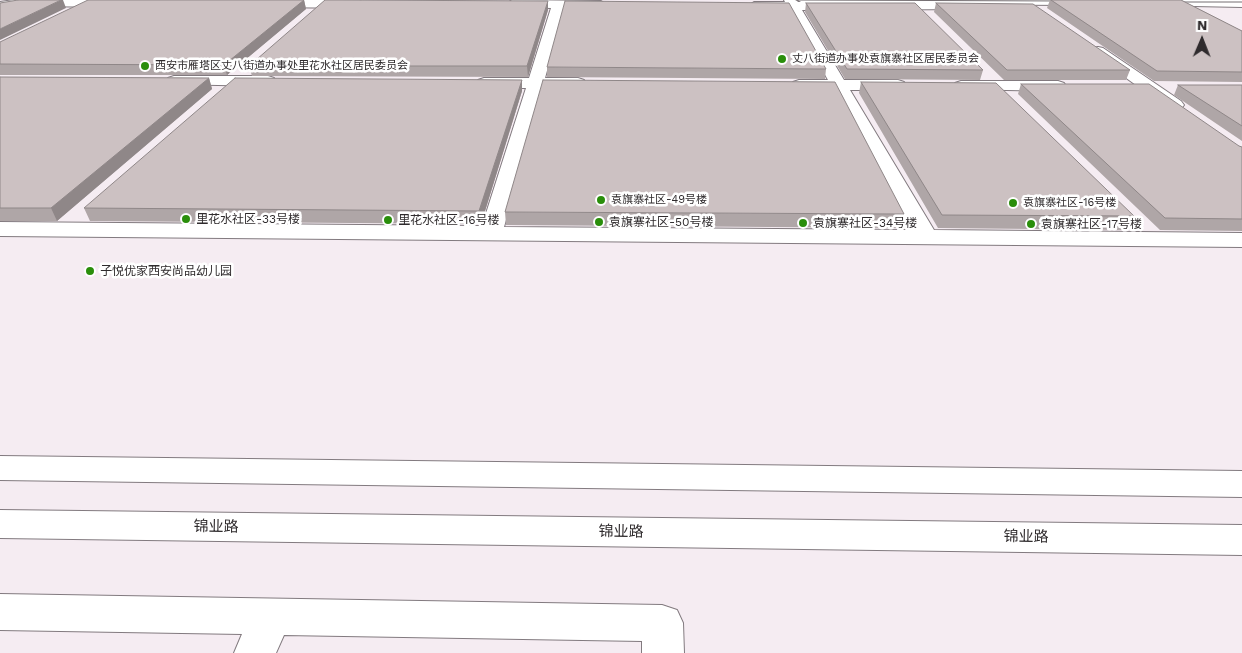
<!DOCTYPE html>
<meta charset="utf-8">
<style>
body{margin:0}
#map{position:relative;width:1242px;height:653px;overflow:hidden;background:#f5ecf2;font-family:"Work Sans",sans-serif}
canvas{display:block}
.north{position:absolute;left:1177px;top:15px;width:50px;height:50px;-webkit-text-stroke:4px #fff;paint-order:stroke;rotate:1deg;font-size:14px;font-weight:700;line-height:20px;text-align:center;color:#2f2b2d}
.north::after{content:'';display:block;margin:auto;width:18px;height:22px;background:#2f2b2d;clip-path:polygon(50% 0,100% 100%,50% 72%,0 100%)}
</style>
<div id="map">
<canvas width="1242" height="653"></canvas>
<div class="north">N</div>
</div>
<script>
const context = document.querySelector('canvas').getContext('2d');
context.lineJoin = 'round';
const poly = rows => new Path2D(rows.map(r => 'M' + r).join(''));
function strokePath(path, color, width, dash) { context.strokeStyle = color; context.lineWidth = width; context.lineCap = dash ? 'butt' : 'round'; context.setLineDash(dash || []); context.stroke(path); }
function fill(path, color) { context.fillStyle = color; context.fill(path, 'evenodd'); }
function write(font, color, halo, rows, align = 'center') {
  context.font = font + ' "Work Sans","Noto Sans SC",sans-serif'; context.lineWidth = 5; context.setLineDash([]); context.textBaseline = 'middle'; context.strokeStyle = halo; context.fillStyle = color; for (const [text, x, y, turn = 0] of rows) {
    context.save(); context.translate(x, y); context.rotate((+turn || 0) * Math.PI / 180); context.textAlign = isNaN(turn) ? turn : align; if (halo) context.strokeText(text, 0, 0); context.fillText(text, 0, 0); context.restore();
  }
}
const minor = poly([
 [14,0,124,0,127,3,121,7,26,6,0,10,0,2,14,0],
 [263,0,359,0,365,4,359,8,267,7,263,6,261,3,263,0],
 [512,0,601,1,607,5,601,9,564,8,545,78,578,78,584,80,586,83,584,86,578,88,542,88,504,227,910,230,833,90,799,90,793,88,791,85,793,82,799,80,828,80,789,10,754,10,748,6,754,2,785,2,784,0,796,0,798,2,971,2,977,6,975,9,802,10,844,80,898,80,904,82,906,85,904,88,898,90,850,90,934,230,1242,233,1242,247,0,236,0,222,482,226,526,88,484,88,478,86,476,83,478,80,484,78,529,78,551,8,508,7,506,4,512,0],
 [1098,47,1103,48,1181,101,1184,105,1181,109,1175,110,1169,109,1093,54,1091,51,1093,48,1098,47],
 [174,76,268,76,274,78,276,81,274,84,268,86,168,84,166,81,168,78,174,76],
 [961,81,1058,81,1064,83,1066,86,1064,89,1058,91,955,89,953,86,955,83,961,81],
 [0,594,662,605,677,610,683,623,684,653,642,653,642,641,284,635,276,653,234,653,242,634,0,630,0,594]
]);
const major = poly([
 [798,0,1093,0,1093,1,1087,5,804,4,798,0],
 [1139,0,1242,0,1242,7,1145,5,1141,4,1139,0],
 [0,456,1242,471,1242,497,0,480,0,456],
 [0,510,1242,525,1242,555,0,538,0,510]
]);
strokePath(minor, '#827a7f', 2);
strokePath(major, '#827a7f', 2);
fill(minor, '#fff');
fill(major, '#fff');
strokePath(poly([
 [796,0,1064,1],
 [1171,2,1242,2]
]), '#756f72', 1);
fill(poly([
 [304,0,306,9,227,75,0,75,0,42],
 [1050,0,1181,0,1242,31,1242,82,1154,81,1047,8],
 [548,1,548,10,528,77,252,76,249,66],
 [806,3,983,70,980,80,845,79,805,12],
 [936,3,1130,70,1126,80,1004,80,934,12],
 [547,67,826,69,825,79,547,77],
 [0,77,209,78,212,89,57,221,0,221],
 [522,80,522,91,481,224,90,221,84,208],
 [861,82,1134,216,1128,230,938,228,859,93],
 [1021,84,1242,147,1242,231,1160,230,1018,94],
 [1178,85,1242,85,1242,141,1174,95],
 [505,212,904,214,900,228,506,225]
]), '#afa6a7');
fill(poly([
 [61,0,63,0,66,8,0,40,0,29],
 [304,0,306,9,227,75,224,65],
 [548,1,548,10,528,77,527,66],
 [209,78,212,89,57,221,51,208],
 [522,80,522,91,481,224,479,211]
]), '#8f8788');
const building = poly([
 [18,0,61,0,0,29,0,3,18,0],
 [88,0,304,0,224,65,0,64,0,42,88,0],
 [325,0,342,0,548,1,527,66,249,66,325,0],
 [1051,0,1181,0,1242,31,1242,72,1157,71,1051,0],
 [565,1,789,3,826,69,547,67,565,1],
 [806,3,915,3,983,70,847,69,806,3],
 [936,3,1033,4,1130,70,1007,70,936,3],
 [0,77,209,78,51,208,0,208,0,77],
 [235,78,522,80,479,211,84,208,235,78],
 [543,80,835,82,904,214,505,212,543,80],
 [861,82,996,83,1134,216,942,215,861,82],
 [1021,84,1149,84,1239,146,1242,147,1242,219,1165,218,1021,84],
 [1178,85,1242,85,1242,126,1178,85]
]);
fill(building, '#ccc1c2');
strokePath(building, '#8f8788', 1);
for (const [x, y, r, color] of [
 [782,59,5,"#2a8e0b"],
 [145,66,5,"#2a8e0b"],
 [601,200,5,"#2a8e0b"],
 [1013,203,5,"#2a8e0b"],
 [186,219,5,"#2a8e0b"],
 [388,220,5,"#2a8e0b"],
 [599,222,5,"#2a8e0b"],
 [803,223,5,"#2a8e0b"],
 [1031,224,5,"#2a8e0b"],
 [90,271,5,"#2a8e0b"]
]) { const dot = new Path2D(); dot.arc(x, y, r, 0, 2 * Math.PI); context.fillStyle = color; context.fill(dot); strokePath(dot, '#fff', 2); }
write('11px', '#2f2b2d', '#fff', [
 ["丈八街道办事处袁旗寨社区居民委员会",792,59],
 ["西安市雁塔区丈八街道办事处里花水社区居民委员会",155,66],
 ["袁旗寨社区-49号楼",611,200],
 ["袁旗寨社区-16号楼",1023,203]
], 'left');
write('12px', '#2f2b2d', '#fff', [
 ["里花水社区-33号楼",196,219],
 ["里花水社区-16号楼",398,220],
 ["袁旗寨社区-50号楼",609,222],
 ["袁旗寨社区-34号楼",813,223],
 ["袁旗寨社区-17号楼",1041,224],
 ["子悦优家西安尚品幼儿园",100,271]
], 'left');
write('15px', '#2f2b2d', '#fff', [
 ["锦业路",216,527,1],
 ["锦业路",621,532,1],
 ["锦业路",1026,537,1]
]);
</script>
